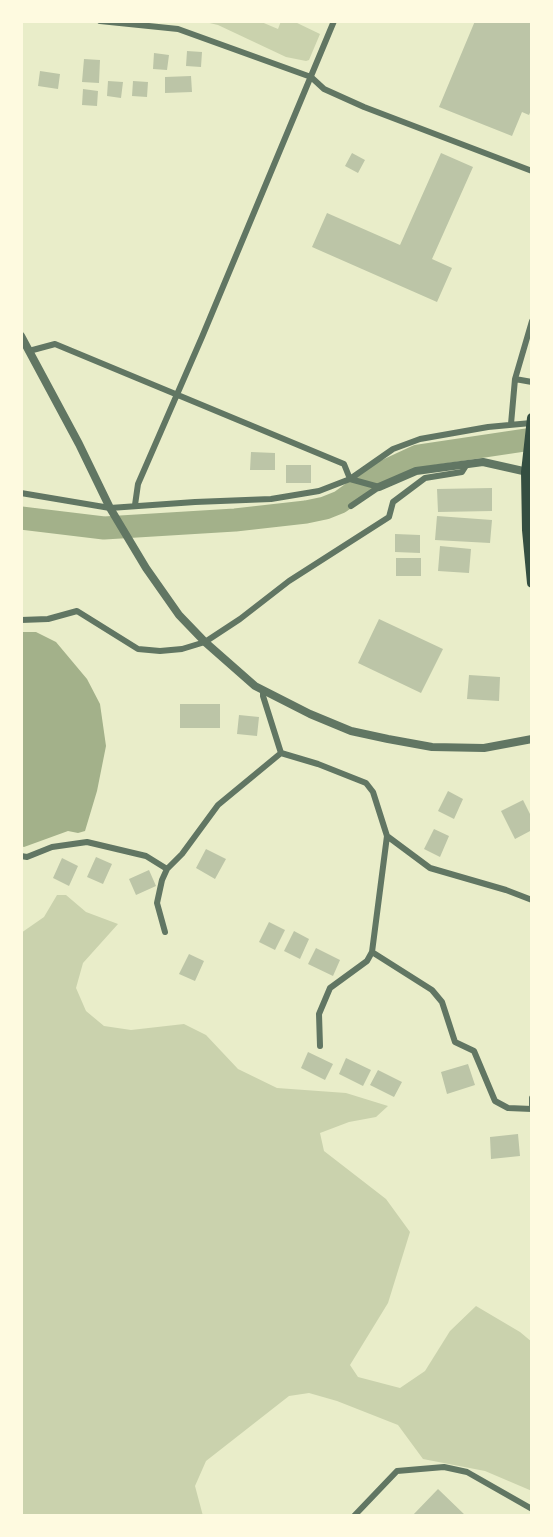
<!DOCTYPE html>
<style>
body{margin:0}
#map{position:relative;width:553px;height:1537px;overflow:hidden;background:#e9edc9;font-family:Merriweather,serif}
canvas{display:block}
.frame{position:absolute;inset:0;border:23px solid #fefae0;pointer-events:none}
</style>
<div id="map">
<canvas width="553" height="1537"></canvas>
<div class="frame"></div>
</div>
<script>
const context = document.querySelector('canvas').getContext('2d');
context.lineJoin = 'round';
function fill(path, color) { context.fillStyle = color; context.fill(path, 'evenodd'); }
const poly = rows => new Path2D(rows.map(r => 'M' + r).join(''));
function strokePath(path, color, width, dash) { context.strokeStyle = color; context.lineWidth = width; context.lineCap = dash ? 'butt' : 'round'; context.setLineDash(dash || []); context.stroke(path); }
fill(poly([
 [201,21,259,21,278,29,281,21,293,21,320,34,309,60,306,61,286,57,218,25],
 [57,895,66,895,86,912,118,924,83,963,76,988,86,1011,104,1026,131,1030,184,1024,206,1035,238,1069,277,1088,346,1093,388,1106,376,1117,349,1122,320,1133,324,1151,386,1199,410,1232,388,1303,350,1365,358,1377,400,1388,425,1371,450,1331,476,1306,520,1332,532,1342,532,1491,485,1471,423,1459,398,1425,337,1401,309,1393,289,1396,206,1461,195,1486,203,1516,21,1516,21,933,44,917]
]), '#cad2ad');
fill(poly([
 [21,632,36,632,56,642,87,679,100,704,106,746,97,791,85,831,78,833,68,831,24,847,21,846]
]), '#a3b18a');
strokePath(poly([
 [21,518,104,528,235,520,306,512,325,508,340,502,377,475,418,456,532,439]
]), '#a3b18a', 23);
fill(poly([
 [475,21,532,21,532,108,529,115,522,112,512,136,439,107],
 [187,51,202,52,201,67,186,66],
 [154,53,169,55,167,70,153,69],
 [84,59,100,60,99,83,82,82],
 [40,71,60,74,58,89,38,86],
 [191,76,192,92,165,93,165,77],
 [108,81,123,82,121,98,107,96],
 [133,81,148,82,147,97,132,96],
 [83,89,98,91,97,106,82,105],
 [352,153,365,160,358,173,345,166],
 [441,153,473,167,432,259,452,268,437,302,312,247,327,213,400,245],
 [251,452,275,453,275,470,250,470],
 [286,465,311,465,311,483,286,483],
 [492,488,492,511,438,512,437,489],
 [437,516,492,520,490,543,435,540],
 [395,534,420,535,420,553,395,552],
 [440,546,471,549,469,573,438,571],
 [396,558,421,558,421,576,396,576],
 [379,619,443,649,421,693,358,663],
 [469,675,500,677,499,701,467,699],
 [180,704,220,704,220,728,180,728],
 [239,715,259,717,257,736,237,734],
 [448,791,463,799,454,819,438,811],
 [523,800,532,818,532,830,515,839,501,811],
 [434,829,449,836,440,857,424,849],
 [206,849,226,859,215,879,196,868],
 [96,857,112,864,103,884,87,877],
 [62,858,78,866,69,886,53,878],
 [149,870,156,886,136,895,129,879],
 [269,922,285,930,275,950,259,942],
 [294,931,309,939,300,959,284,951],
 [316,948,340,960,333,976,308,964],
 [189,954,204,961,195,981,179,974],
 [308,1052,333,1064,325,1080,301,1068],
 [346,1058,371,1070,363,1086,339,1074],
 [468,1064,475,1085,447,1094,441,1072],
 [378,1070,402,1082,394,1097,370,1085],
 [518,1134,520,1156,491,1159,490,1137],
 [438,1489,466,1516,412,1516]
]), '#bcc5a7');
strokePath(poly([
 [100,21,178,29,311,77,324,89,364,107,532,171],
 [29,351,55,344,344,464,350,479,379,487],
 [515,379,532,382],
 [511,424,515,379,532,321],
 [21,493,110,508,195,502,271,499,319,491,350,479,393,449,420,439,488,427,531,423],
 [135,505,138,484,202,337,334,21],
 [351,506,379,487],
 [21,620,48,619,77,611,138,649,160,651,182,649,205,642,240,619,289,581,389,517,393,502,425,478,462,472,467,464],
 [263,690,263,696,281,753],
 [281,753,318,764,366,783,373,792,387,836,372,952,432,990,442,1002,455,1042,474,1051,495,1101,508,1108,532,1109,532,1098],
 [387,836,430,868,506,890,532,900],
 [21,856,27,857,52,847,87,842,146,856,167,869,182,854,218,805,281,753],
 [165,932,157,903,162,880,167,869],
 [320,1046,319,1014,330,988,367,961,372,952],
 [354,1516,397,1471,444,1467,467,1472,532,1509]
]), '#617663', 6);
strokePath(poly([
 [21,336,79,444,110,508,146,568,179,615,205,642,255,686,310,714,351,731,388,739,432,747,484,748,532,739],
 [379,487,416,471,483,462,532,473]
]), '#617663', 8);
strokePath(poly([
 [532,418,526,472,527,530,532,583]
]), '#344e41', 10);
</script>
